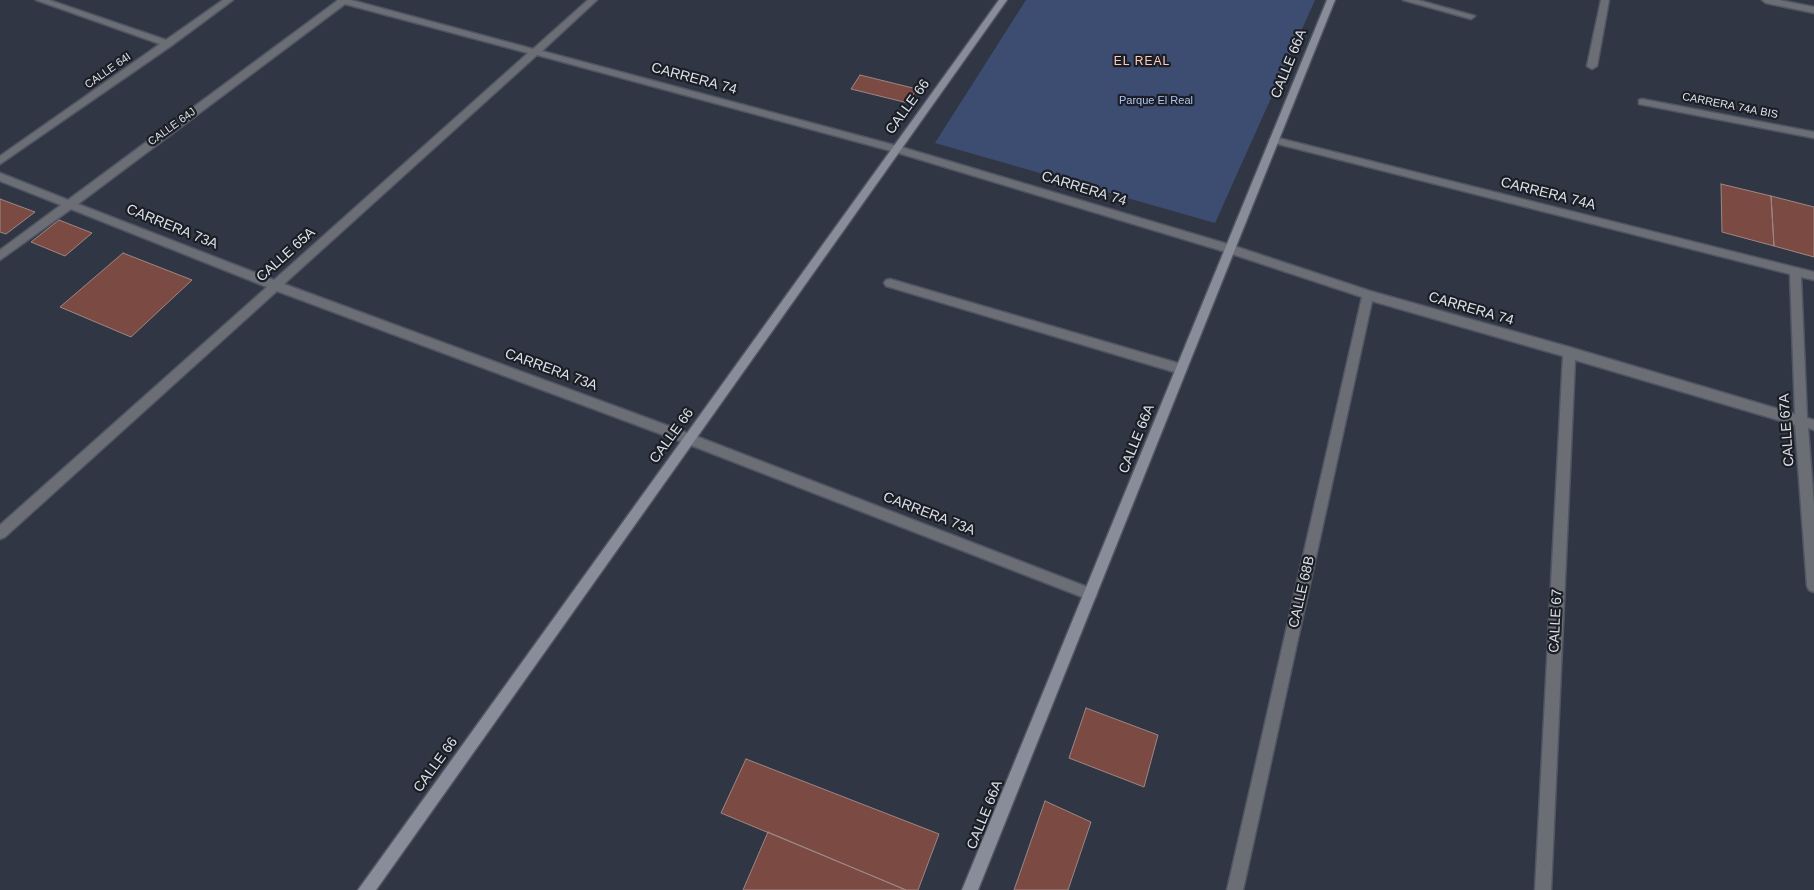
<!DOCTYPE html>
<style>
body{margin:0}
canvas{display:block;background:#303644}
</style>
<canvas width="1814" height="890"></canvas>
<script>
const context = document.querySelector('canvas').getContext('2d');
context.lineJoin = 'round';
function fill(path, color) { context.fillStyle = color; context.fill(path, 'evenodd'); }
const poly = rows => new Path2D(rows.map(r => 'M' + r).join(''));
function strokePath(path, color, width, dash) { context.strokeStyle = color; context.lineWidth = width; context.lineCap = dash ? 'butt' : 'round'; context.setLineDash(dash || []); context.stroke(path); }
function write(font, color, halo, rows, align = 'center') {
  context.font = font + ' Arial,sans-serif'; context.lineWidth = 4.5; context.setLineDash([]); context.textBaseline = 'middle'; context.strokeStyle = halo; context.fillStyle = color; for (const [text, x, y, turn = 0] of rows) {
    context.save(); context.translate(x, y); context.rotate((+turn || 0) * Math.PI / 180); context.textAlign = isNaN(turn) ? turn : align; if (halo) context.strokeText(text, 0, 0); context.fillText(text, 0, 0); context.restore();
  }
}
fill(poly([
 [1026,0,1315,0,1215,223,935,143]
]), '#3d4d72');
const building = poly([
 [860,75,917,89,908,103,851,89,860,75],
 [1721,184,1771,196,1774,246,1722,232,1721,184],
 [1771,196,1814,207,1814,257,1774,246,1771,196],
 [0,199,35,212,6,234,0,232,0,199],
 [59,220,92,233,65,256,31,242,59,220],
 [123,253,192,280,131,337,60,307,123,253],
 [1086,708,1158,735,1144,787,1069,758,1086,708],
 [746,759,939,834,918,890,906,890,721,813,746,759],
 [1045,801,1091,822,1068,890,1014,890,1045,801],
 [768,832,906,890,743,890,768,832]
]);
fill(building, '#7b4a42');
strokePath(building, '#9d8784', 1);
const lane = poly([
 [1403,0,1418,0,1475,16,1471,19,1403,0],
 [890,279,1181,364,1185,366,1187,369,1185,372,1181,374,886,286,884,283,886,280,890,279]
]);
const street = poly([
 [36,0,49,0,166,40,223,0,233,0,171,46,0,164,0,156,160,44,36,0],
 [337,0,351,0,533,49,588,0,597,0,542,51,901,147,1234,246,1370,291,1569,347,1795,414,1790,274,1274,143,1269,140,1274,137,1814,272,1814,280,1801,277,1807,418,1814,420,1814,430,1808,428,1814,504,1814,592,1809,590,1807,586,1795,425,1575,360,1551,890,1535,890,1563,356,1372,301,1243,890,1227,890,1362,297,1226,252,895,152,537,55,284,284,693,435,1095,590,1097,594,1095,598,1090,600,685,443,277,291,5,537,0,539,0,525,267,287,71,209,0,260,0,250,61,205,0,181,0,173,68,200,337,1,337,0],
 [345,4,528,53,274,280,78,204,345,4],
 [1601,0,1609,0,1597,66,1592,69,1587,66,1601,0],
 [1762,0,1779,0,1814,7,1814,13,1766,3,1762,0],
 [1642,99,1814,132,1814,138,1639,104,1639,100,1642,99]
]);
const secondary = poly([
 [999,0,1007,0,376,890,358,890,999,0],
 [1327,0,1335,0,978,890,962,890,1327,0]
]);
strokePath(lane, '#4f5562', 3);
strokePath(street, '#4f5562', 3);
strokePath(secondary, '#4f5562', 3);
fill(lane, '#6b6e75');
fill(street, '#6b6e75');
fill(secondary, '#888d99');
write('11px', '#dce1ea', '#1b1e24', [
 ["CALLE 64I",108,71,-35],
 ["CARRERA 74A BIS",1730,106,11],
 ["CALLE 64J",172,127,-36]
]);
write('11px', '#adc4f9', '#1b1e24', [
 ["Parque El Real",1156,101]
]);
context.letterSpacing = '1px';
write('12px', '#fdcac1', '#1b1e24', [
 ["EL REAL",1142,62]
]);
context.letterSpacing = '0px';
write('14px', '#dce1ea', '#1b1e24', [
 ["CALLE 66A",1289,64,-68],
 ["CARRERA 74",694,79,15],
 ["CALLE 66",908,107,-54],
 ["CARRERA 74",1084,189,17],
 ["CARRERA 74A",1548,194,14],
 ["CARRERA 73A",172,227,22],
 ["CALLE 65A",286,255,-42],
 ["CARRERA 74",1471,309,16],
 ["CARRERA 73A",551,370,20],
 ["CALLE 67A",1787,430,-94],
 ["CALLE 66",672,436,-54],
 ["CALLE 66A",1137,439,-68],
 ["CARRERA 73A",929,514,21],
 ["CALLE 68B",1302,592,-77],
 ["CALLE 67",1556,621,-87],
 ["CALLE 66",436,765,-54],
 ["CALLE 66A",985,815,-68]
]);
</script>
